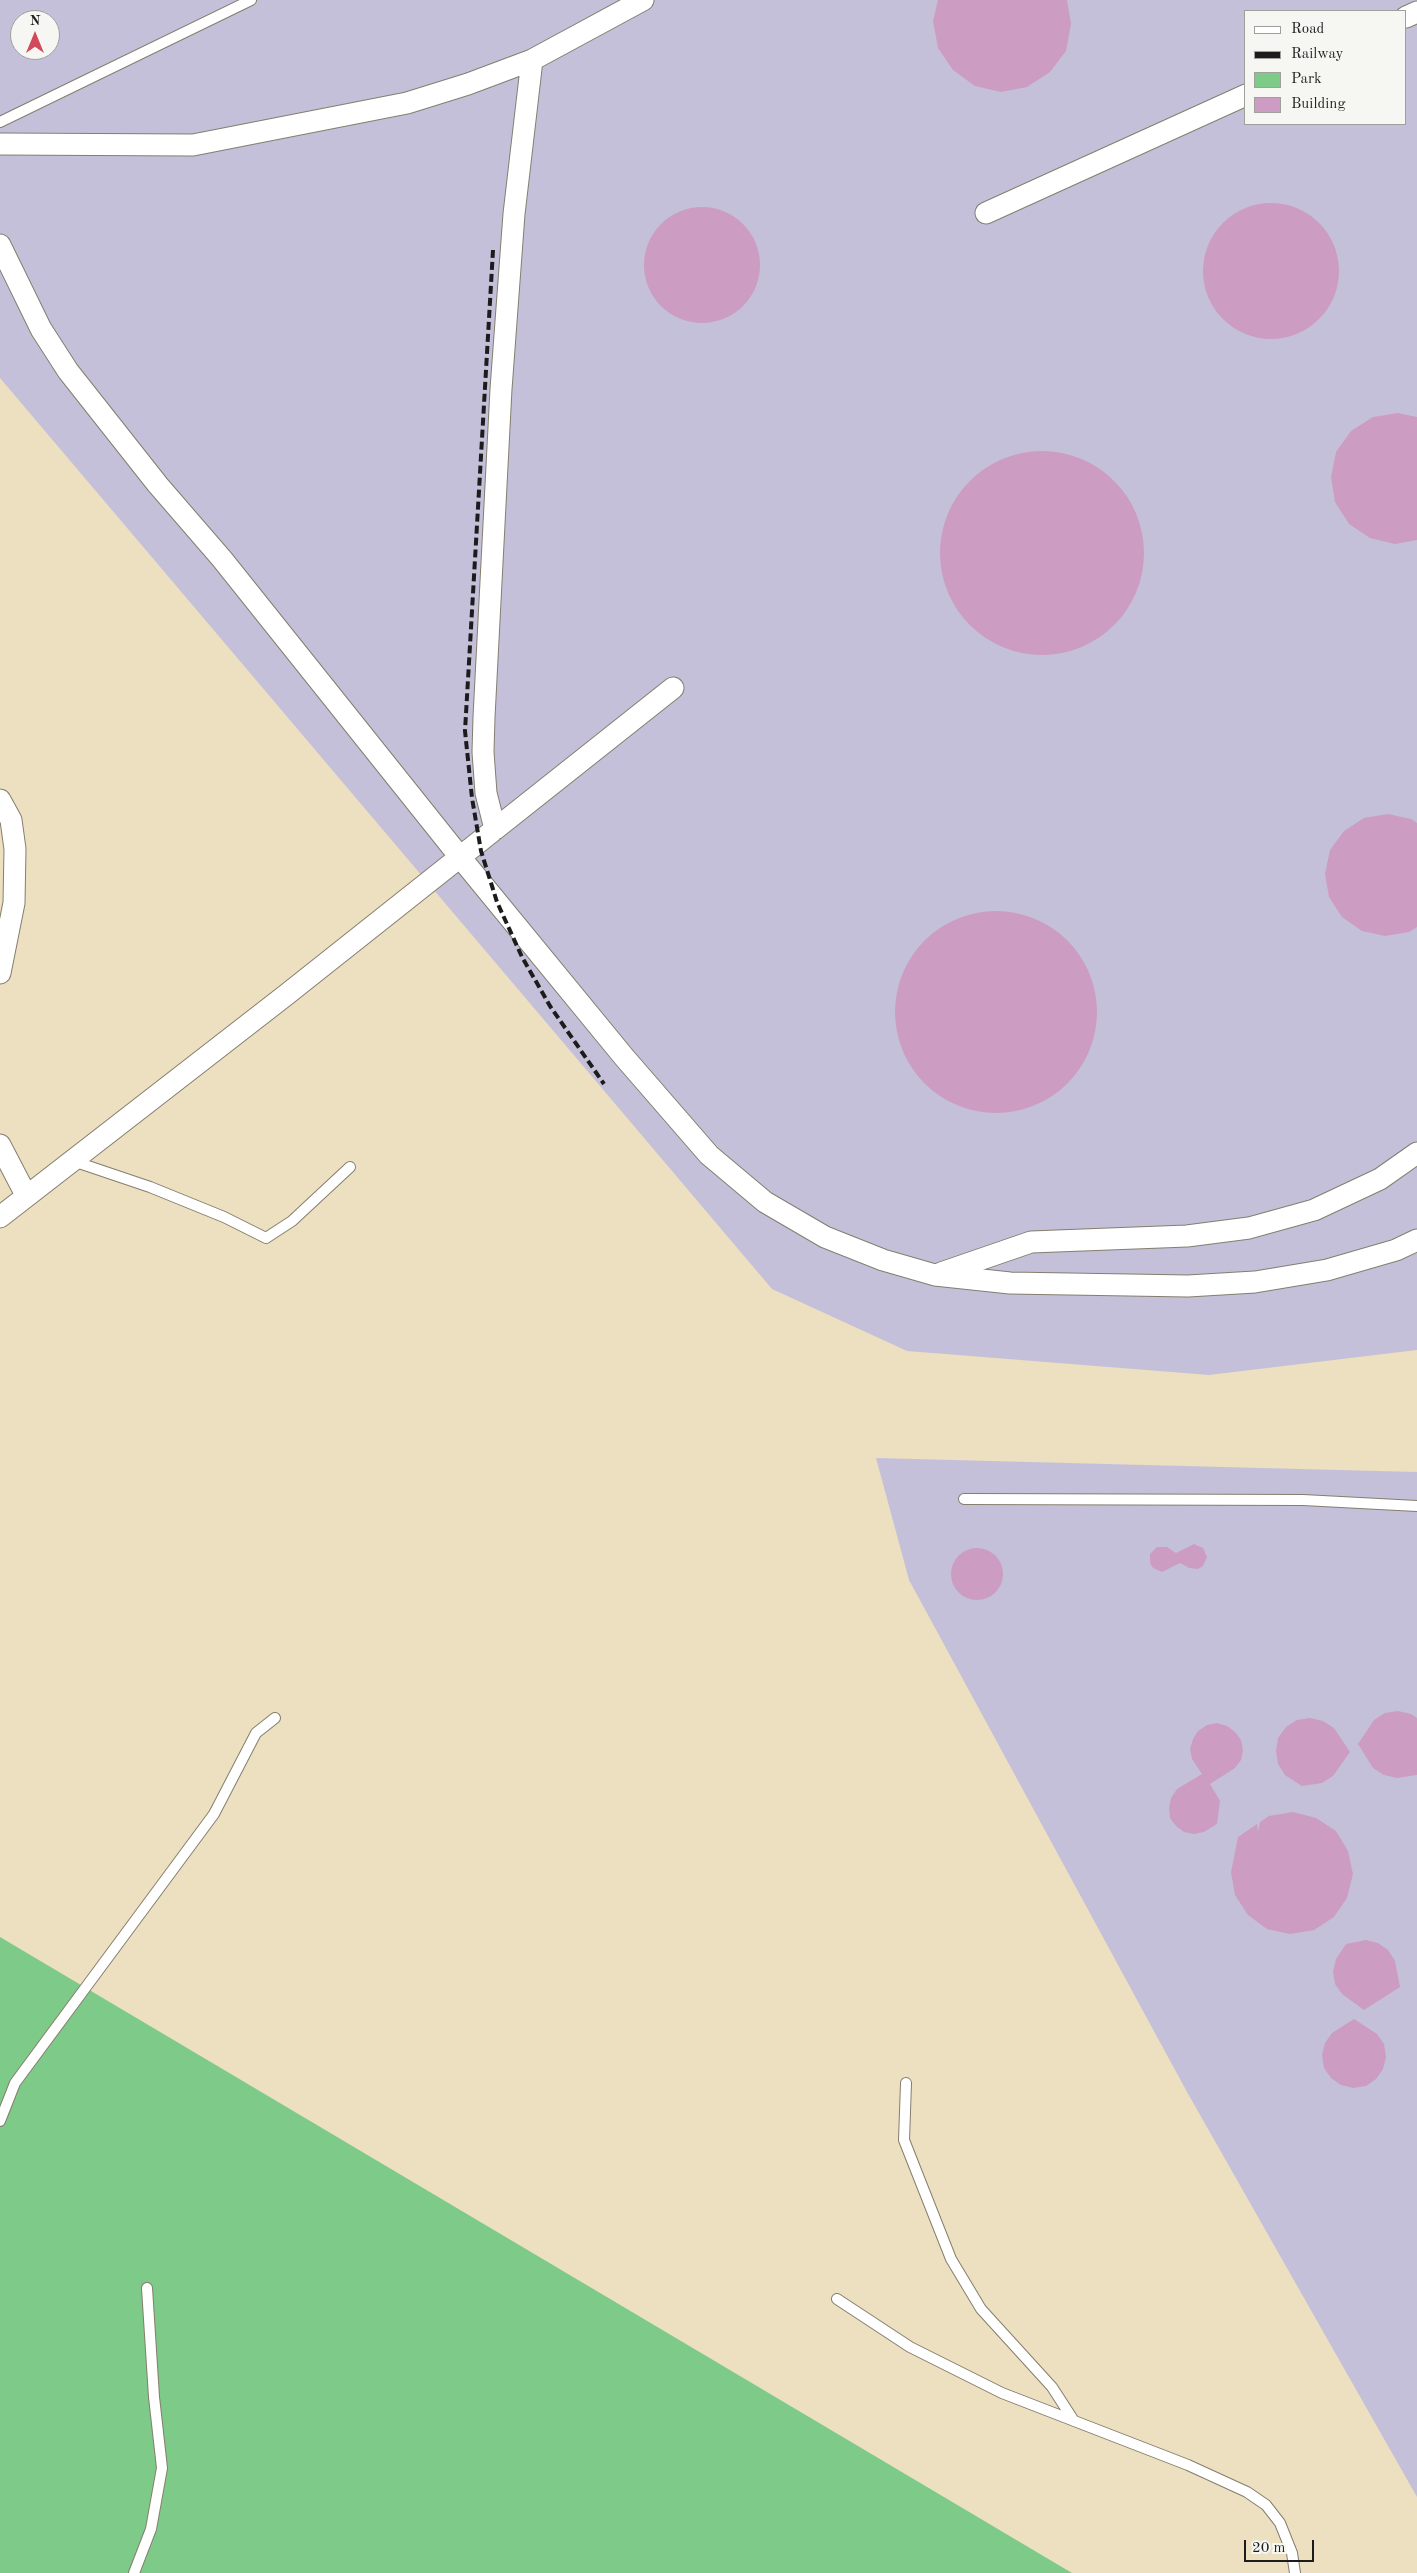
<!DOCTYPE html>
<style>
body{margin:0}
#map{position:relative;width:1417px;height:2573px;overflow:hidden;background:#ece0c0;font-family:"Old Standard TT",serif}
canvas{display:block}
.legend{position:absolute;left:1244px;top:10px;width:162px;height:115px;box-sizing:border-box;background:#f6f6f2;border:1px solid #9f9f9c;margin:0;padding:6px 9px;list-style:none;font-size:15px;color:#1c1c1c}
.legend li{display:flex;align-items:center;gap:10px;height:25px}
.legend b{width:25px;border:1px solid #9f9f9c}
.north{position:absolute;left:10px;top:10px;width:50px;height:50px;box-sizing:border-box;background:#f6f6f2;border:1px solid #9f9f9c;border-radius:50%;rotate:0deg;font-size:14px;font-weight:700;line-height:20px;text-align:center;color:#1c1c1c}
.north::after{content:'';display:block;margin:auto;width:18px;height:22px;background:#d1495b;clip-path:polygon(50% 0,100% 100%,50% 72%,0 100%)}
.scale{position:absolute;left:1244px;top:2540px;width:70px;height:22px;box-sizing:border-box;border:2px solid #1c1c1c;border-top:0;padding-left:6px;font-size:15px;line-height:18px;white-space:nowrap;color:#1c1c1c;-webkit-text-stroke:4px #f6f6f2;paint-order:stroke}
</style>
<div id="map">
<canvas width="1417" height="2573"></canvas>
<ul class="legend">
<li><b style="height:6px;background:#fff"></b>Road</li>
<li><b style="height:6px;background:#1c1c1c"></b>Railway</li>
<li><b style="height:14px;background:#7dca89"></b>Park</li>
<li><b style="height:14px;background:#cc9cc2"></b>Building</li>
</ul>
<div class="north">N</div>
<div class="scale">20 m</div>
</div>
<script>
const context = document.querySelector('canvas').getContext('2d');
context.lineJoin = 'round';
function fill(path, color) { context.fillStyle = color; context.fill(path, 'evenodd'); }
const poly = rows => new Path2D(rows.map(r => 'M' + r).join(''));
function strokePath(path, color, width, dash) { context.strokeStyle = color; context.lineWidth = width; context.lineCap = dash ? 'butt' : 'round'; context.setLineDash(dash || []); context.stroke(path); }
fill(poly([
 [0,0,1417,0,1417,1350,1209,1375,907,1351,772,1289,0,378],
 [1246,11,1406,11,1406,124,1246,124],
 [20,20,50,20,50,50,20,50],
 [876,1458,1417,1472,1417,2497,1187,2092,909,1580]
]), '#c5c0da');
fill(poly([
 [0,1937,1072,2573,0,2573]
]), '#7dca89');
fill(poly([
 [938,0,1067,0,1071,24,1066,51,1050,72,1027,87,1001,92,975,86,953,70,938,48,933,21],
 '1203 271a68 68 0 1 1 136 0a68 68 0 1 1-136 0Z',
 '644 265a58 58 0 1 1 116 0a58 58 0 1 1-116 0Z',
 [1398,413,1417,417,1417,540,1395,544,1370,538,1349,524,1335,502,1331,477,1336,452,1351,431,1373,417],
 '940 553a102 102 0 1 1 204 0a102 102 0 1 1-204 0Z',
 [1388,814,1411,819,1417,823,1417,927,1409,932,1385,936,1362,931,1342,917,1329,897,1325,874,1330,850,1344,831,1364,818],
 '895 1012a101 101 0 1 1 202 0a101 101 0 1 1-202 0Z',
 [1194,1544,1203,1548,1207,1557,1203,1566,1198,1569,1189,1568,1180,1563,1162,1572,1153,1568,1150,1563,1150,1554,1157,1547,1167,1547,1176,1553],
 '951 1574a26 26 0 1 1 52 0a26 26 0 1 1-52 0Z',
 [1398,1711,1411,1714,1417,1718,1417,1775,1397,1778,1384,1775,1373,1768,1358,1744,1374,1720,1385,1713],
 [1310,1718,1323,1721,1334,1728,1350,1752,1333,1776,1322,1783,1302,1786,1285,1775,1278,1764,1276,1751,1278,1738,1286,1727,1297,1720],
 [1217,1723,1227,1726,1235,1732,1241,1740,1243,1750,1241,1760,1235,1768,1210,1784,1220,1801,1217,1824,1204,1832,1194,1834,1184,1832,1176,1826,1170,1818,1169,1808,1171,1798,1177,1789,1202,1774,1192,1759,1190,1749,1193,1739,1198,1731,1207,1725],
 [1293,1812,1316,1818,1336,1831,1348,1851,1353,1874,1347,1898,1334,1917,1314,1930,1290,1934,1267,1929,1248,1915,1235,1895,1231,1872,1238,1837,1257,1824,1258,1832,1260,1822,1269,1816],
 [1366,1940,1378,1943,1388,1950,1395,1961,1400,1987,1364,2010,1342,1994,1335,1984,1333,1972,1336,1959,1346,1944],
 [1354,2019,1377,2034,1384,2044,1386,2057,1383,2069,1376,2079,1366,2086,1353,2088,1341,2085,1331,2078,1324,2068,1322,2055,1325,2043,1332,2033]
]), '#cc9cc2');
const service = poly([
 [0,122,251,0],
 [73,1161,150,1187,224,1217,266,1238,292,1221,350,1167],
 [964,1499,1303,1500,1417,1506],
 [906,2083,904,2140,951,2259,981,2309,1052,2387,1074,2421],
 [0,2121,15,2083,214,1814,256,1733,275,1718],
 [837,2299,910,2347,1002,2393,1188,2465,1247,2492,1266,2505,1280,2523,1292,2553,1295,2573],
 [134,2573,151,2529,162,2468,154,2397,147,2288]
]);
const minor = poly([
 [1406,17,1417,12],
 [0,144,193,145,407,103,468,84,532,60,643,0],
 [986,213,1246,95],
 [0,245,41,329,68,371,158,485,222,559,460,857,624,1057,709,1155,765,1202,825,1237,883,1260,935,1275,1010,1283,1188,1286,1255,1282,1327,1270,1396,1250,1417,1240],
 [0,800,11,820,15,849,14,903,0,973],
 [495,829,486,793,483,752,484,717,501,389,514,214,532,60],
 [0,1145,26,1195],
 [0,1217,286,995,673,688],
 [941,1273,1031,1242,1187,1236,1249,1228,1314,1210,1380,1179,1417,1153]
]);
strokePath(service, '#847e6e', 12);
strokePath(minor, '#847e6e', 23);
strokePath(service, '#fff', 10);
strokePath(minor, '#fff', 21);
strokePath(poly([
 [493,250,465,731,472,798,481,851,497,902,522,957,550,1006,604,1084]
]), '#1c1c1c', 4, [8, 4]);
</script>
